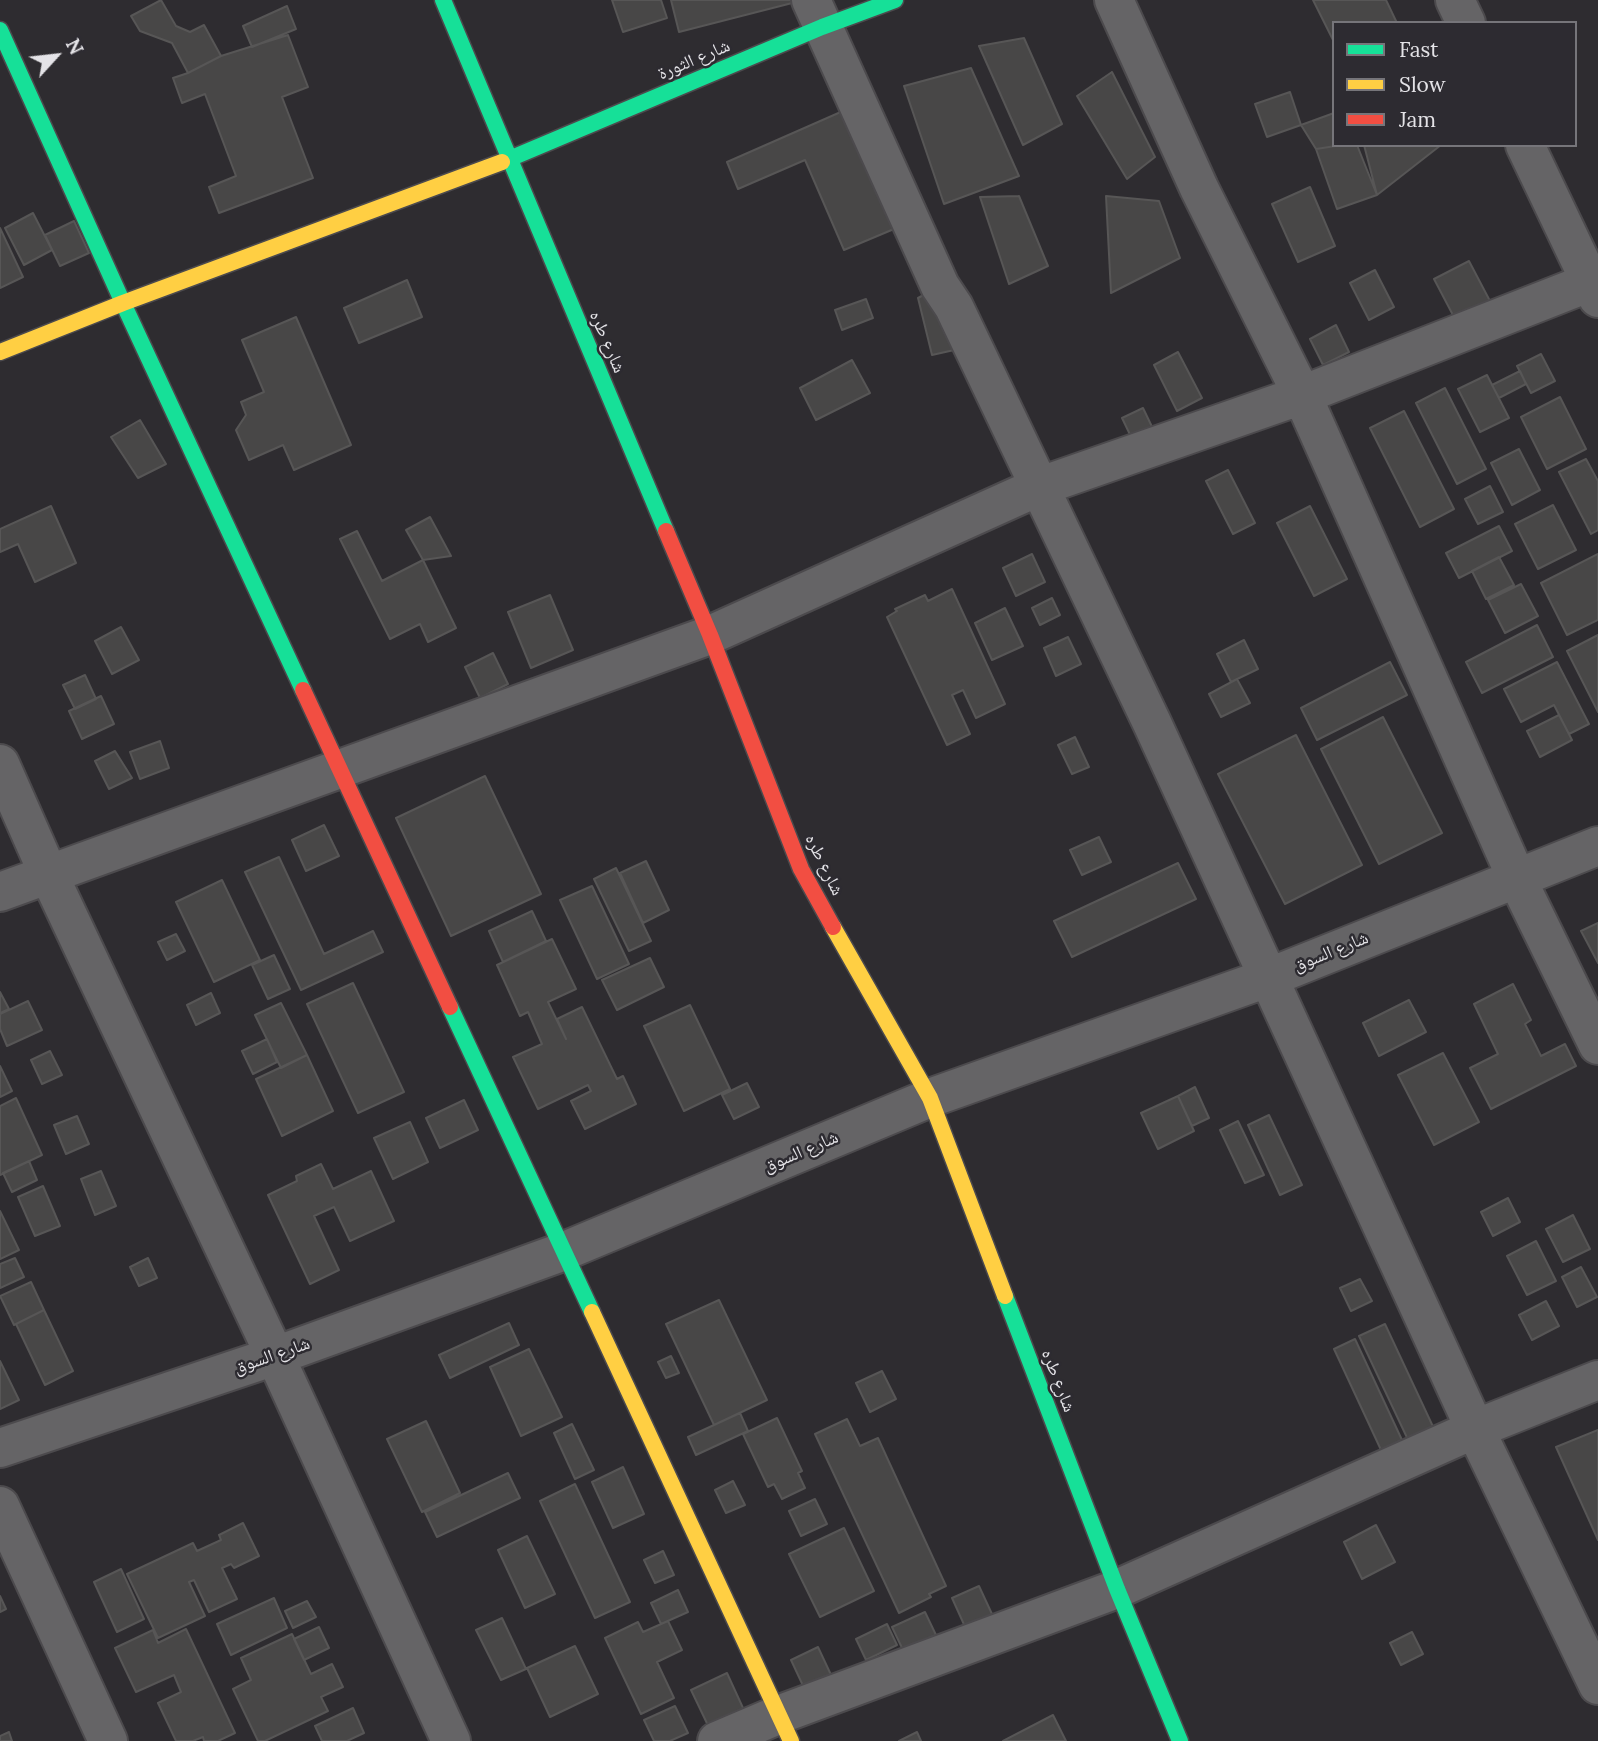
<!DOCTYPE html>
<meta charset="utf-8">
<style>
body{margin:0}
#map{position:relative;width:1598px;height:1741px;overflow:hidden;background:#2e2c30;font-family:Lora,serif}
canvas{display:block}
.legend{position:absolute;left:1332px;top:21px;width:245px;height:126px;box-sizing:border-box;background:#2d2b31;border:2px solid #76757a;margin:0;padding:9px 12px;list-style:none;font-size:21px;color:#e4e3e7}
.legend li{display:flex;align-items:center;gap:14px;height:35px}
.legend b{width:35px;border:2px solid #76757a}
.north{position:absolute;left:21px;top:21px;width:70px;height:70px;-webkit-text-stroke:5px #2d2b31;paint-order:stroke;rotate:63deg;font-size:19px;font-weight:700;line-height:28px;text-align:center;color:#e4e3e7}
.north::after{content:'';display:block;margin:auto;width:24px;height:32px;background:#e4e3e7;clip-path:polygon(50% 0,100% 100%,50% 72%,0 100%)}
</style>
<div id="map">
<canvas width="1598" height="1741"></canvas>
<ul class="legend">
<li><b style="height:9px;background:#16e098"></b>Fast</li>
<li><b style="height:9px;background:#ffcf43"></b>Slow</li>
<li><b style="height:9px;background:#f24e42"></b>Jam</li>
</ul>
<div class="north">N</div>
</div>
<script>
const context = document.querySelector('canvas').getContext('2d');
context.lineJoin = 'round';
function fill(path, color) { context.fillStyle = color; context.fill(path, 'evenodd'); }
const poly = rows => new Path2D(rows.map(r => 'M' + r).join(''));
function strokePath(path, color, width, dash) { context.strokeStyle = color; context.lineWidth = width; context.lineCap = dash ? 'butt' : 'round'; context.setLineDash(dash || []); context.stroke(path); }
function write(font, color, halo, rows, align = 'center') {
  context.font = font + ' Lora,"Noto Naskh Arabic",serif'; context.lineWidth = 5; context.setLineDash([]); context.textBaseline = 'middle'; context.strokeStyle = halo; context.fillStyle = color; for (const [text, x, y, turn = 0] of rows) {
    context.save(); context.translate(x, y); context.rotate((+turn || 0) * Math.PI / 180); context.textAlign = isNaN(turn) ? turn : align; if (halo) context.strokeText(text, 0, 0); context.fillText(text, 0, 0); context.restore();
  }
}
const building = poly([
 [161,0,176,26,190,32,204,25,221,56,188,73,172,43,140,31,131,16,161,0],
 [612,0,661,0,667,18,623,32,612,0],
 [671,0,799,0,800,1,679,32,671,0],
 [1313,0,1386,0,1397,23,1334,23,1334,42,1313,0],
 [287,6,296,29,252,47,243,26,287,6],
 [288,35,308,87,282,97,313,178,219,213,209,187,236,176,205,94,182,103,173,78,188,73,221,56,288,35],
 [1024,38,1062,124,1023,145,979,46,1024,38],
 [971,68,1019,176,944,204,904,86,971,68],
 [1112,72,1155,157,1127,179,1077,96,1112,72],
 [1290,92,1301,125,1267,137,1255,104,1290,92],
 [843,111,894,229,844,250,805,160,738,189,727,162,843,111],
 [1334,113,1334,145,1342,145,1316,149,1301,125,1334,113],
 [1342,145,1357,145,1377,195,1337,209,1316,149,1342,145],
 [1364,145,1441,145,1377,195,1364,145],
 [1310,187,1335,246,1298,262,1272,204,1310,187],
 [1019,196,1048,266,1009,284,980,197,1019,196],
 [1106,196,1159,201,1180,258,1111,293,1106,196],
 [33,213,52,250,24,265,5,228,33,213],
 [74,221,89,253,60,266,45,235,74,221],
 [0,228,23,277,0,288,0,228],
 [1469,261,1490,301,1455,319,1434,279,1469,261],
 [1375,270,1394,307,1369,320,1350,283,1375,270],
 [407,280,422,317,359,343,344,308,407,280],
 [940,286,972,346,932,355,918,298,940,286],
 [866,299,873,318,842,330,835,310,866,299],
 [296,317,351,445,294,470,283,445,249,460,236,430,246,415,241,402,264,392,242,340,296,317],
 [1336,325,1349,352,1323,365,1310,339,1336,325],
 [1178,352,1202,398,1177,411,1154,365,1178,352],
 [1541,354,1555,381,1531,393,1517,366,1541,354],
 [852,360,870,393,816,420,800,388,852,360],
 [1520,371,1526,384,1499,398,1492,385,1520,371],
 [1487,375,1509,418,1480,432,1458,389,1487,375],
 [1445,388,1486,469,1457,484,1416,403,1445,388],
 [1560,397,1586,449,1547,469,1521,417,1560,397],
 [1143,408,1155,433,1134,443,1122,418,1143,408],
 [1404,411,1454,509,1420,527,1370,428,1404,411],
 [140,420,166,464,138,478,111,437,140,420],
 [1519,449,1540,490,1512,505,1491,463,1519,449],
 [1586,459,1598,481,1598,530,1591,534,1559,472,1586,459],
 [1228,470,1255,523,1233,534,1206,481,1228,470],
 [1490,486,1503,512,1478,524,1465,499,1490,486],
 [1553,505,1576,550,1538,569,1515,524,1553,505],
 [51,506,76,563,35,582,18,544,0,552,0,529,51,506],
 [1310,506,1347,579,1314,596,1277,523,1310,506],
 [430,517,451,556,423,560,406,530,430,517],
 [1499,526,1512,551,1459,578,1446,553,1499,526],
 [357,531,382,581,423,560,456,628,428,642,420,624,390,639,340,539,357,531],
 [1032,554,1045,582,1016,596,1003,568,1032,554],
 [1598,554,1598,620,1567,635,1541,583,1598,554],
 [1499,557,1514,585,1486,599,1472,571,1499,557],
 [1521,584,1538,616,1505,633,1488,600,1521,584],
 [952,589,1005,704,976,718,963,690,952,695,970,734,947,745,887,617,897,611,895,609,925,595,928,601,952,589],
 [550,595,573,650,531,668,508,612,550,595],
 [1052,598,1060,615,1040,625,1032,608,1052,598],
 [1005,608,1023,646,992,660,975,623,1005,608],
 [1537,625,1553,657,1482,693,1466,662,1537,625],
 [121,627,139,660,112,674,95,641,121,627],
 [1598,635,1598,712,1567,651,1598,635],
 [1068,637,1081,664,1056,676,1044,648,1068,637],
 [1244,640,1258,669,1231,682,1217,654,1244,640],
 [493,653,508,684,480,698,465,667,493,653],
 [1390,662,1407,695,1317,740,1301,708,1390,662],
 [1557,662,1589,724,1569,734,1554,705,1521,722,1504,689,1557,662],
 [85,675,96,699,75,709,63,685,85,675],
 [1237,679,1250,703,1221,717,1209,694,1237,679],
 [101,696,114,724,82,739,69,711,101,696],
 [1559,715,1572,740,1540,757,1527,731,1559,715],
 [1383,717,1442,833,1379,864,1321,749,1383,717],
 [1296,735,1362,865,1285,904,1218,774,1296,735],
 [1075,737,1089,767,1072,774,1058,745,1075,737],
 [160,741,169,768,140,779,130,752,160,741],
 [115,751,132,778,109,789,95,761,115,751],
 [485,776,541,894,451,936,396,818,485,776],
 [324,825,339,856,306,871,292,840,324,825],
 [1099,837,1111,862,1082,875,1070,850,1099,837],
 [279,857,324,954,373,931,383,952,301,990,245,872,279,857],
 [646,861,669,910,643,923,620,873,646,861],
 [1178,863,1196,899,1072,957,1054,921,1178,863],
 [616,868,651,941,629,951,594,879,616,868],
 [222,880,260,960,214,982,176,902,222,880],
 [592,886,629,964,597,979,560,900,592,886],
 [532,911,546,941,503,962,489,931,532,911],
 [1598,923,1598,963,1581,931,1598,923],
 [176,934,185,951,167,960,158,942,176,934],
 [552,939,576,989,548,1002,566,1039,557,1019,582,1007,617,1079,623,1076,636,1104,585,1129,571,1101,591,1091,588,1085,538,1109,513,1057,542,1044,528,1012,520,1016,497,965,552,939],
 [274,955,290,989,268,999,252,965,274,955],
 [650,958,664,987,617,1010,602,980,650,958],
 [353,983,404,1092,358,1113,307,1004,353,983],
 [1513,984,1531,1020,1525,1024,1541,1056,1565,1044,1576,1066,1491,1109,1470,1068,1498,1054,1474,1004,1513,984],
 [0,992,9,1009,0,1013,0,992],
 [211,993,220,1013,196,1025,187,1005,211,993],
 [1409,1000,1426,1032,1379,1056,1363,1023,1409,1000],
 [28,1001,42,1030,7,1046,0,1029,0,1014,28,1001],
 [281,1003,307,1055,281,1068,255,1015,281,1003],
 [690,1005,730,1089,684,1111,644,1026,690,1005],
 [267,1039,277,1062,253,1074,242,1051,267,1039],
 [50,1051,62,1075,42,1084,31,1060,50,1051],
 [1443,1053,1479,1122,1434,1145,1398,1075,1443,1053],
 [307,1055,333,1111,282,1136,256,1079,307,1055],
 [0,1066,12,1091,0,1097,0,1066],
 [747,1083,759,1107,734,1119,722,1095,747,1083],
 [1195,1087,1209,1118,1192,1126,1178,1096,1195,1087],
 [1178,1096,1194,1131,1158,1149,1141,1113,1178,1096],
 [16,1098,42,1155,0,1175,0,1106,16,1098],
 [464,1100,478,1130,440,1148,426,1118,464,1100],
 [1269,1115,1302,1185,1280,1195,1248,1125,1269,1115],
 [77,1116,89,1144,66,1154,54,1125,77,1116],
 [1238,1121,1264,1175,1245,1183,1220,1130,1238,1121],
 [410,1122,428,1162,393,1179,374,1138,410,1122],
 [29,1161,37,1180,12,1192,3,1173,29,1161],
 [321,1164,333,1189,371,1171,394,1221,350,1241,334,1207,314,1216,339,1270,310,1284,268,1195,297,1181,296,1176,321,1164],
 [101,1171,116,1206,95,1215,81,1179,101,1171],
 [43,1186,60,1226,35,1236,18,1197,43,1186],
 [1508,1198,1520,1222,1493,1236,1481,1212,1508,1198],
 [0,1211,19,1250,0,1259,0,1211],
 [1573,1215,1590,1249,1563,1262,1546,1229,1573,1215],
 [1536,1241,1556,1281,1527,1295,1507,1256,1536,1241],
 [15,1258,24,1277,0,1288,0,1264,15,1258],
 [148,1258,157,1278,139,1286,130,1267,148,1258],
 [1581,1267,1597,1297,1577,1307,1562,1277,1581,1267],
 [1360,1279,1372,1301,1351,1311,1340,1288,1360,1279],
 [31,1282,44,1310,14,1325,0,1296,31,1282],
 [719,1300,767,1400,714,1425,666,1324,719,1300],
 [1546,1301,1559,1326,1532,1340,1519,1315,1546,1301],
 [44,1310,73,1371,45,1385,16,1324,44,1310],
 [509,1323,519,1345,450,1378,439,1355,509,1323],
 [1385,1324,1436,1433,1410,1444,1359,1336,1385,1324],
 [1355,1339,1402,1440,1381,1450,1334,1349,1355,1339],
 [529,1349,562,1417,521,1436,490,1367,529,1349],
 [671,1356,679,1373,666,1378,658,1362,671,1356],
 [0,1361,19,1400,0,1409,0,1361],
 [882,1371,896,1399,870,1412,856,1383,882,1371],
 [740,1413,748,1431,696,1455,688,1437,740,1413],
 [777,1418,802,1471,798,1473,805,1488,782,1499,774,1484,768,1487,743,1434,777,1418],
 [847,1419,860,1446,878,1438,946,1586,929,1594,931,1597,899,1613,815,1434,847,1419],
 [426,1421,460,1493,422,1512,387,1439,426,1421],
 [572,1424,594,1470,575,1479,554,1433,572,1424],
 [1598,1430,1598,1540,1556,1447,1598,1430],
 [623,1467,644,1514,613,1528,592,1482,623,1467],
 [508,1473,520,1498,437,1537,425,1512,508,1473],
 [733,1481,745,1505,726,1513,715,1490,733,1481],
 [575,1484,630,1602,595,1618,540,1501,575,1484],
 [815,1499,827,1524,801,1536,789,1511,815,1499],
 [243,1523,259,1556,234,1568,231,1564,222,1568,237,1599,209,1612,194,1580,189,1582,205,1616,158,1638,127,1574,193,1543,197,1551,221,1540,219,1535,243,1523],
 [1376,1525,1395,1562,1362,1579,1344,1542,1376,1525],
 [844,1528,874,1591,820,1617,789,1554,844,1528],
 [527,1536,555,1594,525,1608,498,1550,527,1536],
 [663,1551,674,1575,655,1583,644,1560,663,1551],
 [121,1569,144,1619,117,1632,94,1582,121,1569],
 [979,1586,998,1627,971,1640,952,1598,979,1586],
 [678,1590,688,1612,661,1624,651,1603,678,1590],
 [0,1596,6,1609,0,1612,0,1596],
 [274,1598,287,1628,231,1655,217,1624,274,1598],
 [307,1601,316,1617,293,1628,285,1611,307,1601],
 [925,1612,936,1635,903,1650,892,1627,925,1612],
 [502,1618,526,1669,501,1680,476,1630,502,1618],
 [668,1621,682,1650,657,1662,674,1698,641,1714,605,1638,638,1622,643,1632,668,1621],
 [887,1624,897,1645,866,1660,856,1639,887,1624],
 [319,1627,329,1648,304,1660,294,1639,319,1627],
 [186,1629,235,1733,218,1741,204,1741,203,1737,193,1741,176,1741,158,1703,181,1692,174,1675,136,1692,115,1648,153,1630,158,1643,186,1629],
 [1412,1632,1423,1654,1401,1665,1390,1643,1412,1632],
 [292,1634,311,1674,332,1664,343,1687,321,1697,328,1711,265,1741,258,1741,233,1689,251,1680,241,1658,292,1634],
 [575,1646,598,1694,550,1717,527,1668,575,1646],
 [818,1647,832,1677,805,1690,791,1660,818,1647],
 [727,1673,749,1721,714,1738,691,1690,727,1673],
 [675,1706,688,1733,670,1741,654,1741,644,1720,675,1706],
 [353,1708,364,1733,347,1741,322,1741,315,1726,353,1708],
 [1053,1715,1066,1741,1003,1741,1053,1715],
 [9,1732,12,1741,0,1741,0,1736,9,1732],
 [917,1732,921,1741,899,1741,917,1732]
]);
fill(building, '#484747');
strokePath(building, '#575656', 2);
const street = poly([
 [811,0,940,286,954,307,1152,723,1475,1429,1598,1685],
 [1114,0,1199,188,1302,395,1517,879,1598,1045],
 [1455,0,1466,23],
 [1525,145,1598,298],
 [0,764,48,873,275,1356,451,1741],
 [0,892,710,635,1038,487,1302,395,1598,279],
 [0,1448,275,1356,562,1252,930,1098,1270,977,1598,846],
 [0,1506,108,1741],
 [717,1741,778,1715,1117,1589,1475,1429,1598,1380]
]);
const fast = poly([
 [443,0,666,531],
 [0,30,123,303,303,690],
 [502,162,822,27,895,0],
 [450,1007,592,1312],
 [1005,1296,1117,1589,1180,1741]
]);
const slow = poly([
 [0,352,123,303,502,162],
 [833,927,930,1098,1005,1296],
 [592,1312,791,1741]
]);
const jam = poly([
 [666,531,710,635,801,869,833,927],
 [303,690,450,1007]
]);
strokePath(street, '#4c4a4d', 42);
strokePath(fast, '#4c4a4d', 19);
strokePath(slow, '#4c4a4d', 19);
strokePath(jam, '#4c4a4d', 19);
strokePath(street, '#656466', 38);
strokePath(fast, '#16e098', 16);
strokePath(slow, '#ffcf43', 16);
strokePath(jam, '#f24e42', 16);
write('18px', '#e4e3e7', '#2d2b31', [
 ["شارع الثورة",694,60,-23],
 ["شارع طره",607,342,67],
 ["شارع طره",824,865,64],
 ["شارع السوق",1331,952,-22],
 ["شارع السوق",801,1152,-23],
 ["شارع السوق",272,1356,-19],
 ["شارع طره",1058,1381,69]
]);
</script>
